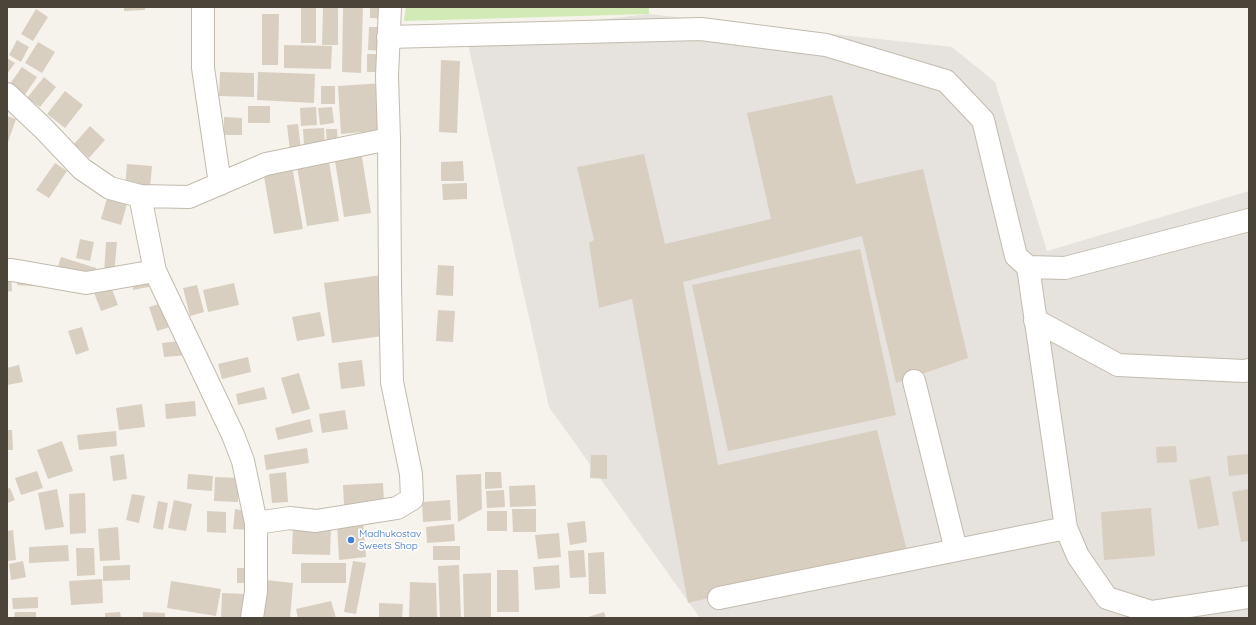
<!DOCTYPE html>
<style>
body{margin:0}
#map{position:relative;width:1256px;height:625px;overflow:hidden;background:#f6f3ec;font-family:Quicksand,sans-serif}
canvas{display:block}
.frame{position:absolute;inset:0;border:8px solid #4b4439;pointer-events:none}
</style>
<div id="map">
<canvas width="1256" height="625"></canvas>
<div class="frame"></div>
</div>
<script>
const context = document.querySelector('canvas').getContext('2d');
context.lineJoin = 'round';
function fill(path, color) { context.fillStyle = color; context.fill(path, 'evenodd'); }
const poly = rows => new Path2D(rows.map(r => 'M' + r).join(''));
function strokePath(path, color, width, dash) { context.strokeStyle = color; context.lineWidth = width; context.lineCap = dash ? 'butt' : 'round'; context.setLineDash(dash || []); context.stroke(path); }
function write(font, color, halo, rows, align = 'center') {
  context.font = font + ' Quicksand,sans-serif'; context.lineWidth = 3.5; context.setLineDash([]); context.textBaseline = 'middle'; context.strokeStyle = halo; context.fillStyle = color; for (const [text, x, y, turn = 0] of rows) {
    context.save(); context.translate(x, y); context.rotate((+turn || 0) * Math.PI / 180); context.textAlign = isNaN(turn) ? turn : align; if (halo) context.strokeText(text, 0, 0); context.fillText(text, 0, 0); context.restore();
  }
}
fill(poly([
 [649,14,952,47,995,82,1047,251,1249,191,1249,618,700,618,549,407,466,35]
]), '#e6e2dd');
fill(poly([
 [406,7,649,7,649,14,404,21]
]), '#d2eab5');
fill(poly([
 [124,7,145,7,145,10,124,11],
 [301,7,316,7,316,43,301,43],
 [323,7,338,7,338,45,322,45],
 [343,7,363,7,361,73,342,72],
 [370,7,388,7,388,19,370,18],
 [36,9,48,17,33,41,21,34],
 [262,14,279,14,278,65,262,65],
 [369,27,385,27,385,51,368,50],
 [17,40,29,47,21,62,9,55],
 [38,42,55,52,42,73,25,63],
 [284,45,332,46,331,69,284,68],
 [367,54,385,54,385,72,367,72],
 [7,58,15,63,7,74],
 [441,60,460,61,457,133,439,132],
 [22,67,37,77,24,96,9,85],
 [220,72,254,73,254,97,219,96],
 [258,72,315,74,314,103,257,100],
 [44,77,56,87,40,107,27,98],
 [384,83,387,130,341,134,338,86],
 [321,86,335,86,335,104,321,104],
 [65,91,83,105,65,128,47,114],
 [832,95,856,184,923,169,968,358,896,383,862,236,683,282,718,465,877,430,907,551,688,603,632,299,599,308,589,243,594,240,577,167,644,154,665,244,771,219,747,113],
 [248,106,270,106,270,123,248,123],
 [316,107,317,125,301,126,300,108],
 [332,107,334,123,320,125,318,108],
 [7,116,16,119,7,145],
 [224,117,242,118,242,135,224,135],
 [298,124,301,150,290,151,287,125],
 [90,126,105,140,89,158,74,144],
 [324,128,325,145,304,146,303,129],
 [326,129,337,129,338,144,327,145],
 [361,151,371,213,344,217,334,155],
 [463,161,464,181,441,181,441,162],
 [329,162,339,221,307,226,297,167],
 [55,163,67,171,49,198,36,190],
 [127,164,152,166,150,188,125,187],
 [292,166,303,229,274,234,263,171],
 [467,183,467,199,443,200,442,184],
 [109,191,129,197,121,225,101,219],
 [80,239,94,242,90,261,76,258],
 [106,242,117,242,114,275,104,274],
 [860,249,896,415,728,451,692,285],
 [61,257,96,268,92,280,57,269],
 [438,265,454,266,453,296,436,295],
 [7,274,11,274,12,291,7,292],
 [382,275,390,335,332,343,324,283],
 [152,276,153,286,133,290,132,278],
 [18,278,45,280,45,287,17,285],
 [234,283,239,305,208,312,203,290],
 [110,284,118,305,101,311,93,290],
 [197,285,204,312,190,316,183,288],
 [165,302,173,326,157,331,149,307],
 [438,310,455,311,453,342,436,341],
 [320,312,325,336,297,341,292,317],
 [82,327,89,350,76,355,68,331],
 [187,340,189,355,164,357,162,343],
 [248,357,251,372,222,379,218,364],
 [362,360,365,386,341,389,338,363],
 [19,365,23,382,7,385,7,368],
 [299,373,310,409,292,414,281,378],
 [264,387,267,399,238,405,236,394],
 [195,401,196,416,166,419,165,404],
 [142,404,145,427,119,430,116,408],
 [345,410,348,429,322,433,319,414],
 [310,419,313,432,278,440,275,428],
 [7,430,12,430,13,450,7,450],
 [116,431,117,446,79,450,77,435],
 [62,441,73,471,48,479,37,450],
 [1176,446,1177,462,1157,463,1156,447],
 [307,448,309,463,266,470,264,455],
 [124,454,127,479,113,481,110,456],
 [1248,454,1249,474,1229,476,1227,456],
 [591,455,607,455,607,479,590,478],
 [37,471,43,488,21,495,15,478],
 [286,472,288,502,272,503,269,474],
 [485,472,501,472,502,488,485,489],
 [188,474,213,476,212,491,187,489],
 [481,474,482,509,458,522,456,475],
 [1210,476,1219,525,1198,529,1189,480],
 [215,477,239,478,238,502,214,501],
 [383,483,384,503,344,505,343,485],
 [535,485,536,506,510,507,509,486],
 [10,488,15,500,7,503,7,489],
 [57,489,64,527,45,530,38,493],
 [1249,489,1249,541,1241,542,1232,492],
 [504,490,505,507,487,508,486,491],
 [85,493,86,533,70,534,69,494],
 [132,494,145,496,139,523,126,520],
 [174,500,192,504,186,531,168,528],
 [450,500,451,520,423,522,422,502],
 [158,501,168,503,163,530,153,528],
 [1151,508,1155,556,1104,560,1101,512],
 [235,509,251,512,250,530,233,529],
 [512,509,536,509,536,532,513,532],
 [207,511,226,512,226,533,207,532],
 [487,511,507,511,507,531,487,531],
 [585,521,587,542,570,545,567,523],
 [363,522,366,557,339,560,337,524],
 [454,524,455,541,427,543,426,527],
 [293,525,331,526,330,555,292,554],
 [118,527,120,560,100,561,98,529],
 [13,530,16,560,7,561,7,531],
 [559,533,561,557,538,559,535,535],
 [68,545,69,561,29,563,29,547],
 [433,546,460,546,460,560,433,560],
 [76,548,94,548,95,575,77,576],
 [584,550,586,577,570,578,568,551],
 [604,552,606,594,589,594,588,553],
 [23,561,26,577,11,580,9,564],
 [353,561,366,563,356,614,344,612],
 [301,563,346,563,346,583,301,583],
 [130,565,130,580,103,581,103,566],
 [459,565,461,618,440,618,438,566],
 [559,565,560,588,535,590,533,567],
 [237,568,253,568,253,583,237,583],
 [497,570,518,570,519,612,497,612],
 [491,573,491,618,464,618,463,574],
 [102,579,103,603,71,605,69,581],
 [266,580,293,583,290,618,263,618],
 [171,581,221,589,216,616,167,608],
 [410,582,436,583,437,618,409,618],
 [222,593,245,594,243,618,221,618],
 [38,597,38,608,13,609,12,598],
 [331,601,336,618,298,618,296,609],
 [379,603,403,604,402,618,379,618],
 [15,612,36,612,36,618,14,618],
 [120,612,121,618,105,618,105,613],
 [143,612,165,613,165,618,143,618],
 [604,612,606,618,585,618]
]), '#d8cfc1');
const minor = poly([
 [203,7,203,68,220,184],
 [388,37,701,29,826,45,946,81,983,120,1016,256,1028,267,1065,268,1249,220],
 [7,94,43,128,82,169,110,188,140,196,189,197,266,164,389,139],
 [1028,267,1066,528,1078,556,1107,598,1151,612,1249,597],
 [7,270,12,270,86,283,155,271,140,196],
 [155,271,233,435,243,461,256,523],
 [1035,320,1118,365,1244,371,1249,370],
 [914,381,956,550],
 [719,598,1066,528],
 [252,618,256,591,256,523,290,518,316,521,397,508,412,499,411,474,392,382,390,285,389,139,387,76,390,7]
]);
strokePath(minor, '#c2bbae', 24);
strokePath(minor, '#fff', 22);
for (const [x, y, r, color] of [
 [351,540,4,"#3f7fe0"]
]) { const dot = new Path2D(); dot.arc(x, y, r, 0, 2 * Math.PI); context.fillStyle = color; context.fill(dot); strokePath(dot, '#fff', 1.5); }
write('10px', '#366cbe', '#fff', [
 ["Madhukostav",359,534],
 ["Sweets Shop",359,546]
], 'left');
</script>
